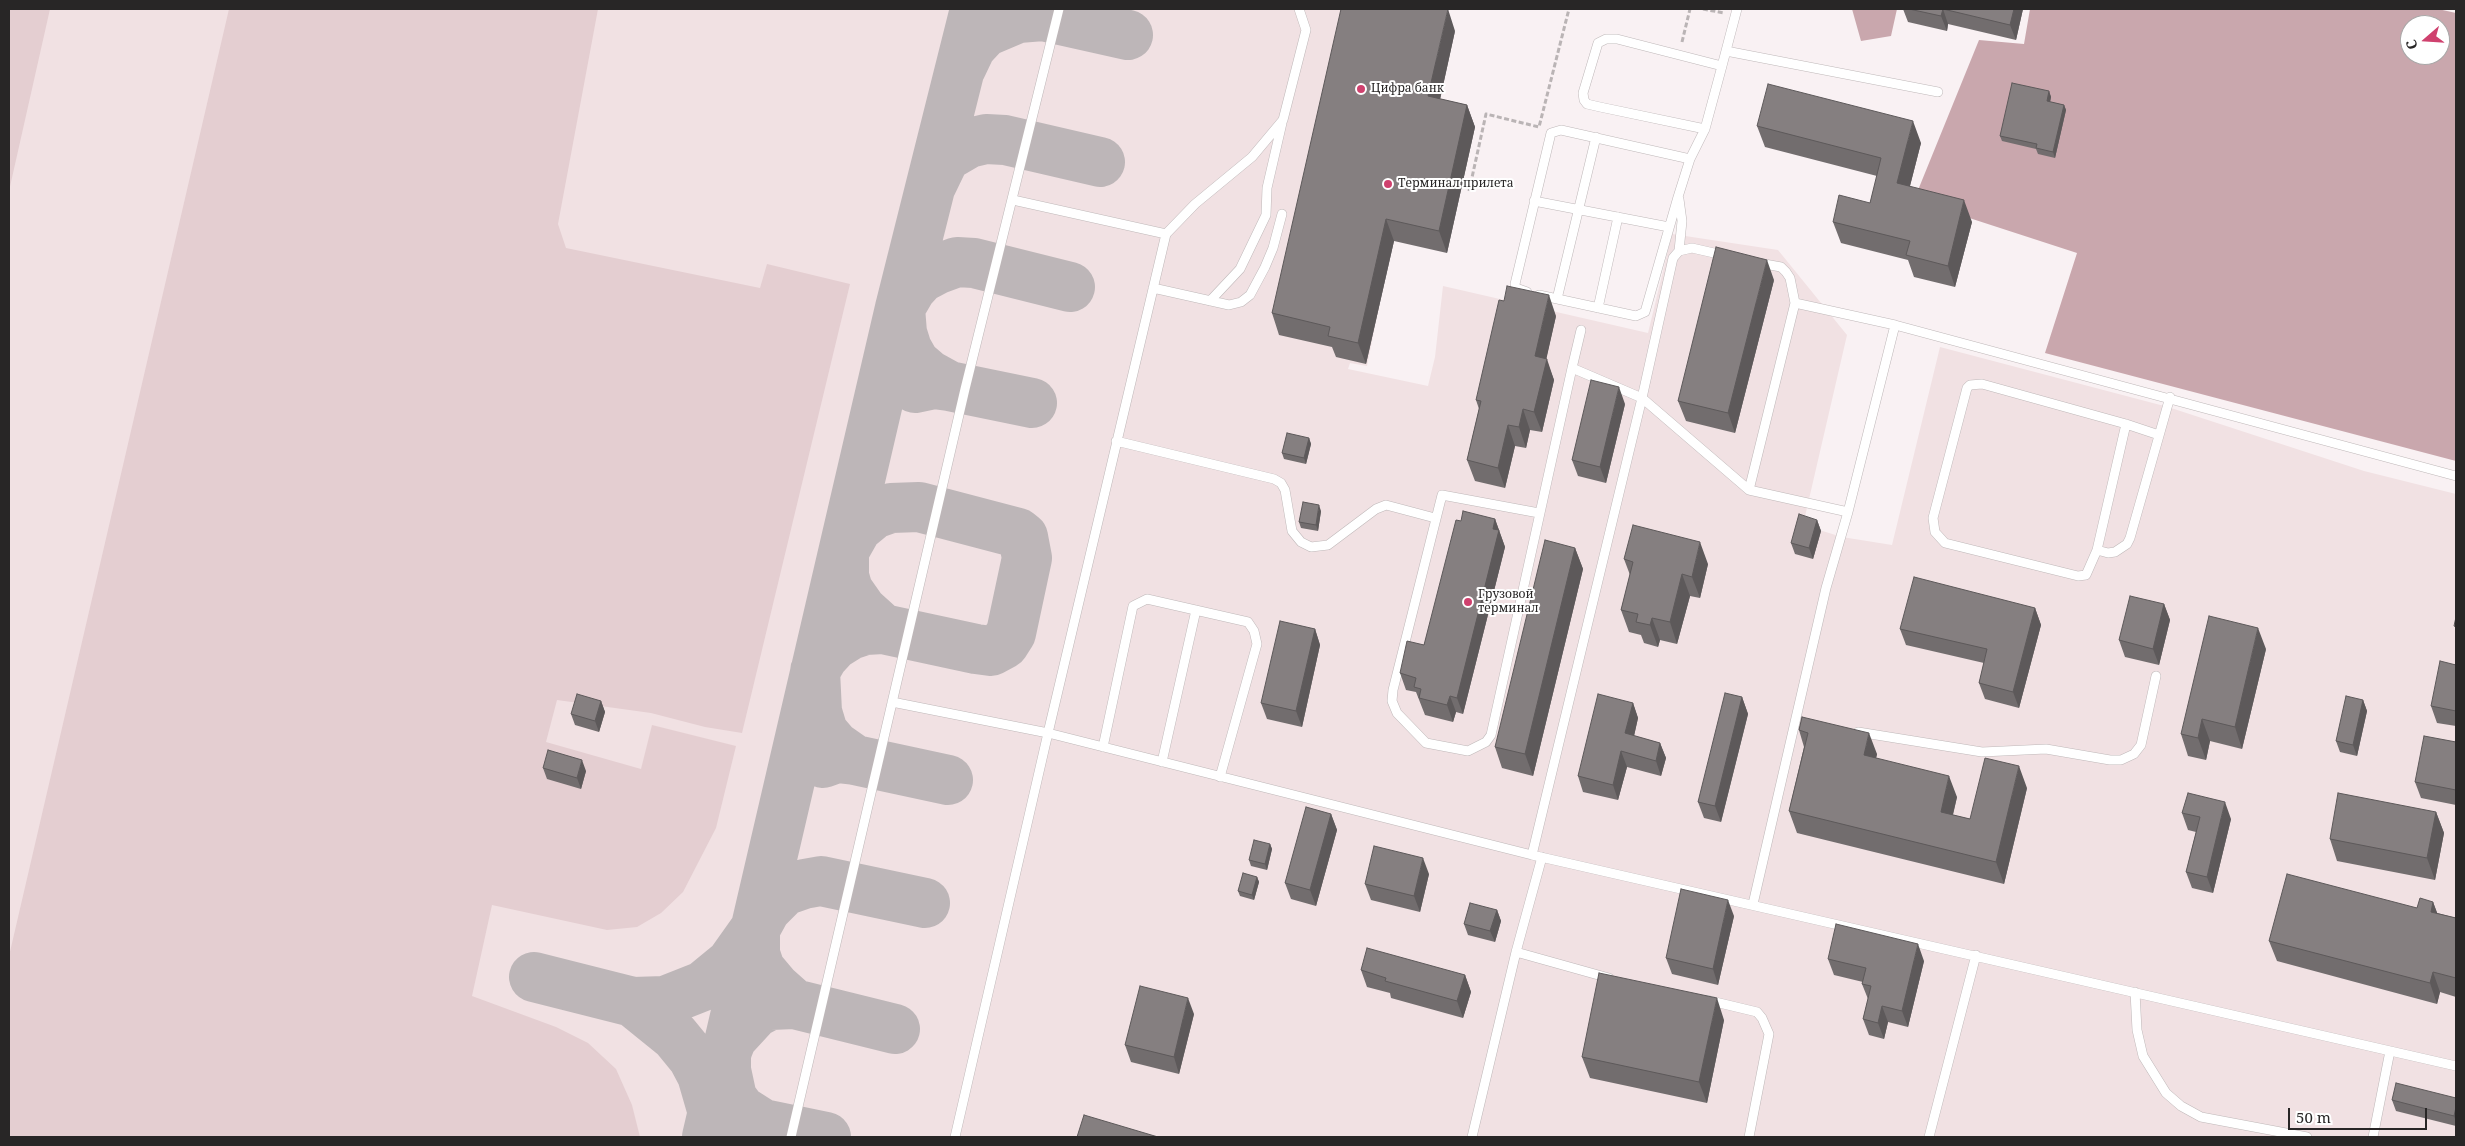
<!DOCTYPE html>
<meta charset="utf-8">
<style>
body{margin:0}
#map{position:relative;width:2465px;height:1146px;overflow:hidden;background:#f9f1f3;font-family:"Noto Serif",serif}
canvas{display:block}
.frame{position:absolute;inset:0;border:10px solid #282626;pointer-events:none}
.north{position:absolute;left:2400px;top:15px;width:50px;height:50px;box-sizing:border-box;background:#fff;border:1px solid #a9a8a8;border-radius:50%;rotate:251deg;font-size:14px;font-weight:700;line-height:20px;text-align:center;color:#282626}
.north::after{content:'';display:block;margin:auto;width:18px;height:22px;background:#cf416e;clip-path:polygon(50% 0,100% 100%,50% 72%,0 100%)}
.scale{position:absolute;left:2288px;top:1108px;width:139px;height:22px;box-sizing:border-box;border:2px solid #282626;border-top:0;padding-left:6px;font-size:15px;line-height:18px;white-space:nowrap;color:#282626;-webkit-text-stroke:4px #fff;paint-order:stroke}
</style>
<div id="map">
<canvas width="2465" height="1146"></canvas>
<div class="frame"></div>
<div class="north">С</div>
<div class="scale">50 m</div>
</div>
<script>
const context = document.querySelector('canvas').getContext('2d');
context.lineJoin = 'round';
function fill(path, color) { context.fillStyle = color; context.fill(path, 'evenodd'); }
const poly = rows => new Path2D(rows.map(r => 'M' + r).join(''));
function strokePath(path, color, width, dash) { context.strokeStyle = color; context.lineWidth = width; context.lineCap = dash ? 'butt' : 'round'; context.setLineDash(dash || []); context.stroke(path); }
function write(font, color, halo, rows, align = 'center') {
  context.font = font + ' "Noto Serif",serif'; context.lineWidth = 4; context.setLineDash([]); context.textBaseline = 'middle'; context.strokeStyle = halo; context.fillStyle = color; for (const [text, x, y, turn = 0] of rows) {
    context.save(); context.translate(x, y); context.rotate((+turn || 0) * Math.PI / 180); context.textAlign = isNaN(turn) ? turn : align; if (halo) context.strokeText(text, 0, 0); context.fillText(text, 0, 0); context.restore();
  }
}
fill(poly([
 [9,9,1446,9,1395,227,1367,366,1350,363,1348,369,1428,386,1435,357,1443,286,1648,333,1672,234,1778,250,1847,335,1803,525,1842,537,1892,545,1940,347,2168,407,2364,471,2456,494,2456,1137,9,1137]
]), '#f1e1e3');
fill(poly([
 [9,9,50,9,9,191],
 [229,9,598,9,558,224,566,248,760,288,767,264,850,284,742,733,705,727,651,713,557,700,546,742,641,769,652,725,736,746,716,828,683,892,661,913,637,927,607,930,492,905,472,996,556,1027,588,1043,616,1069,632,1105,640,1137,9,1137,9,956]
]), '#e4ced1');
fill(poly([
 [1852,9,1897,9,1891,36,1861,41],
 [2030,9,2438,9,2456,13,2456,461,2045,353,2077,253,1914,200,1979,40,2024,44],
 [2410,25,2440,25,2440,55,2410,55]
]), '#c9a7ad');
strokePath(poly([
 [961,68,971,47,985,32,1018,18,1043,16,1128,35],
 [932,184,945,157,969,143,986,139,1005,140,1100,162],
 [949,386,929,375,915,363,907,349,902,333,900,308,911,289,921,278,938,269,957,262,974,263,1070,287],
 [915,388,934,384,949,386,1032,403],
 [855,760,835,746,823,732,817,712,815,671,823,657,834,645,850,635,865,630,883,629,976,649,991,651,1004,644,1011,633,1027,558,1023,537,1018,533,919,507,891,508,874,514,857,528,844,551,844,576,848,590,862,610,883,629],
 [823,763,837,758,855,760,948,780],
 [534,977,633,1002,675,1036,693,1058,702,1075,713,1113],
 [633,1002,665,1001,703,986,731,963,753,932],
 [794,1004,776,988,760,969,755,954,755,929,766,909,784,891,804,884,821,881,925,903],
 [763,1124,741,1110,732,1098,726,1070,726,1053,732,1038,755,1013,770,1005,794,1004,895,1029],
 [731,1131,749,1124,763,1124,826,1137],
 [707,1137,900,308,975,9]
]), '#bdb6b8', 50);
const lane = poly([
 [1299,9,1306,30,1283,120,1252,157,1195,204,1166,234,1048,733,1532,855],
 [1726,51,1938,92],
 [1722,66,1617,39,1606,39,1598,43,1583,93,1584,100,1587,104,1600,107,1705,129,1722,66,1737,9],
 [1679,199,1682,221,1679,251],
 [1013,200,1166,234],
 [1534,201,1669,227],
 [1727,256,1692,248,1679,251,1673,258,1642,398,1532,855,2456,1066],
 [1759,263,1781,267,1786,272,1790,278,1795,303],
 [1153,288,1229,305,1241,302,1250,295,1265,267,1273,248,1282,214],
 [1527,292,1516,288,1515,284,1551,133,1561,130,1690,159],
 [1539,295,1636,316,1645,312,1678,197,1690,159,1705,129],
 [1557,299,1596,137],
 [1210,301,1240,269,1266,215,1267,188,1282,123],
 [1598,308,1618,217],
 [1572,368,1581,330],
 [2126,424,2097,550,2086,575,2078,576,1945,543,1935,532,1933,518,1967,388,1970,385,1982,384,2126,424,2159,435],
 [1116,441,1274,479,1281,483,1285,490,1292,531,1301,542,1311,547,1328,545,1376,509,1386,505,1435,518],
 [1749,490,1848,512],
 [1539,513,1442,495,1393,690,1392,701,1397,713,1426,743,1468,751,1486,742,1491,735,1572,368,1642,398,1749,490,1795,303,1895,325,2456,476],
 [2097,550,2108,553,2115,552,2127,544,2130,538,2170,397],
 [892,702,1048,733,955,1137],
 [1858,732,1982,752,2046,749,2110,760,2121,760,2134,754,2141,745,2156,676],
 [1103,747,1133,606,1147,599,1248,622,1254,631,1257,644,1220,777],
 [1162,762,1196,610],
 [1753,904,1826,588,1848,512,1895,325],
 [1516,952,1609,978],
 [2135,992,2137,1030,2143,1056,2166,1093,2181,1106,2201,1117,2307,1137],
 [1707,1000,1757,1012,1762,1018,1769,1034,1749,1137],
 [791,1137,965,389,1059,9],
 [1472,1137,1516,952,1542,857],
 [1929,1137,1976,955],
 [2373,1137,2390,1051]
]);
strokePath(lane, '#bfb8b9', 10);
strokePath(poly([
 [1703,9,1724,13],
 [1682,42,1690,9],
 [1469,191,1486,114,1539,127,1569,9]
]), '#bab4b5', 3, [5, 2.5]);
strokePath(lane, '#fff', 9);
fill(poly([
 [1903,9,2023,9,2016,40,1948,24,1947,31,1908,22],
 [1455,31,1440,99,1467,105,1475,127,1447,253,1394,241,1366,364,1336,357,1332,347,1279,335,1272,313],
 [2049,91,2051,97,2050,102,2064,105,2066,110,2055,158,2038,154,2036,149,2002,141,2000,136],
 [1757,126,1921,143,1910,186,1972,222,1955,287,1914,277,1908,260,1841,243,1833,222,1870,203,1877,176,1765,147],
 [1774,280,1735,433,1686,421,1678,401],
 [1556,316,1546,359,1554,380,1542,432,1530,430,1526,448,1515,446,1505,488,1475,481,1467,460,1479,409,1476,400],
 [1625,404,1606,483,1578,476,1572,460],
 [1309,438,1311,444,1306,464,1284,459,1282,453],
 [1321,511,1318,531,1301,528,1299,522],
 [1495,519,1505,547,1463,714,1456,712,1453,722,1425,715,1416,692,1406,690,1400,673,1424,645,1461,521],
 [1817,520,1821,531,1813,559,1795,554,1791,543],
 [1575,548,1583,569,1533,776,1502,768,1495,747],
 [1624,559,1708,564,1700,598,1690,596,1677,644,1660,640,1658,647,1644,643,1641,635,1629,632,1621,610,1630,575],
 [2164,604,2170,620,2159,665,2125,657,2119,640],
 [2035,608,2041,625,2019,708,1985,699,1979,683,1984,663,1906,645,1900,629],
 [1315,629,1320,645,1302,727,1267,719,1261,703],
 [2266,649,2242,749,2210,741,2206,760,2188,756,2181,734],
 [2456,665,2456,726,2437,723,2431,706],
 [1742,697,1748,714,1721,822,1704,818,1698,802],
 [2363,700,2367,711,2357,756,2340,752,2336,741],
 [601,701,605,712,599,732,575,725,571,714],
 [1633,703,1638,718,1634,736,1660,743,1666,758,1661,776,1627,767,1618,800,1583,792,1578,776],
 [1802,717,1877,754,1876,758,1957,797,1953,815,1970,819,2027,788,2004,884,1797,833,1789,811,1804,747,1799,730],
 [2456,742,2456,805,2421,798,2415,782],
 [543,768,586,771,581,789,547,779],
 [2436,812,2444,833,2435,880,2337,861,2330,839],
 [2182,813,2231,819,2213,893,2192,888,2186,872,2196,832,2188,830],
 [1331,814,1337,830,1316,906,1291,899,1285,883],
 [1270,844,1272,849,1267,870,1251,866,1249,860],
 [1429,874,1420,912,1371,900,1365,884],
 [1257,877,1259,882,1254,900,1240,896,1238,891],
 [2433,902,2437,913,2456,918,2456,997,2440,992,2437,1004,2277,961,2269,941,2417,908],
 [1497,910,1501,921,1495,942,1468,935,1464,924],
 [1734,916,1718,985,1672,974,1666,958],
 [1828,959,1924,961,1908,1027,1888,1022,1884,1039,1869,1035,1863,1019,1868,999,1862,984,1863,982,1834,975],
 [1361,970,1465,975,1471,992,1463,1018,1391,998,1390,993,1367,987],
 [1194,1014,1179,1074,1131,1062,1125,1045],
 [1724,1020,1707,1103,1590,1078,1582,1057],
 [2456,1098,2456,1126,2396,1111,2392,1100]
]), '#726d6e');
fill(poly([
 [1448,9,1455,31,1436,118,1428,96],
 [1943,9,1948,24,1947,31,1941,16],
 [2014,9,2023,9,2016,40,2010,25],
 [2049,91,2051,97,2049,107,2047,101],
 [1467,105,1475,127,1447,253,1439,231],
 [2064,105,2066,110,2055,158,2053,152],
 [1913,121,1921,143,1905,205,1897,183],
 [1964,200,1972,222,1955,287,1948,266],
 [1386,219,1394,241,1366,364,1358,343],
 [1767,260,1774,280,1735,433,1728,413],
 [1549,295,1556,316,1543,374,1547,359,1554,380,1542,432,1534,412,1535,356],
 [1619,387,1625,404,1606,483,1600,467],
 [1523,409,1530,430,1526,448,1519,427],
 [1508,425,1515,446,1505,488,1498,468],
 [1309,438,1311,444,1306,464,1304,458],
 [1319,505,1321,511,1318,531,1316,525],
 [1495,519,1505,547,1463,714,1457,698],
 [1817,520,1821,531,1813,559,1809,548],
 [1700,542,1708,564,1700,598,1692,577],
 [1575,548,1583,569,1533,776,1525,754],
 [1682,574,1690,596,1677,644,1670,622],
 [2164,604,2170,620,2159,665,2153,649],
 [2035,608,2041,625,2019,708,2013,692],
 [1652,618,1660,640,1658,647,1650,625],
 [2258,628,2266,649,2242,749,2235,727],
 [1315,629,1320,645,1302,727,1296,711],
 [1450,696,1456,712,1453,722,1447,705],
 [1742,697,1748,714,1721,822,1715,806],
 [2363,700,2367,711,2357,756,2353,745],
 [601,701,605,712,599,732,595,721],
 [1633,703,1638,718,1631,749,1625,733],
 [2202,719,2210,741,2206,760,2198,738],
 [1869,733,1877,754,1872,776,1864,755],
 [1660,743,1666,758,1661,776,1656,761],
 [1621,751,1627,767,1618,800,1613,785],
 [582,760,586,771,581,789,577,778],
 [2019,766,2027,788,2004,884,1996,862],
 [1949,776,1957,797,1948,834,1941,812],
 [2225,802,2231,819,2213,893,2207,877],
 [2436,812,2444,833,2435,880,2427,858],
 [1331,814,1337,830,1316,906,1310,890],
 [1270,844,1272,849,1267,870,1265,864],
 [1423,858,1429,874,1420,912,1414,896],
 [1257,877,1259,882,1254,900,1252,895],
 [1728,900,1734,916,1718,985,1713,969],
 [2433,902,2441,923,2431,912],
 [1497,910,1501,921,1495,942,1490,931],
 [1918,944,1924,961,1908,1027,1902,1011],
 [2433,972,2440,992,2437,1004,2430,983],
 [1465,975,1471,992,1463,1018,1457,1001],
 [1188,998,1194,1014,1179,1074,1174,1057],
 [1717,998,1724,1020,1707,1103,1699,1082],
 [1882,1006,1888,1022,1884,1039,1878,1023],
 [2456,1107,2456,1122,2454,1116]
]), '#5d595a');
const building = poly([
 [1341,9,1448,9,1428,96,1467,105,1439,231,1386,219,1358,343,1328,336,1330,327,1272,313,1341,9],
 [1909,9,2014,9,2010,25,1943,9,1941,16,1909,9],
 [2012,83,2049,91,2047,101,2064,105,2053,152,2036,148,2037,144,2000,136,2012,83],
 [1768,84,1913,121,1897,183,1964,200,1948,266,1906,255,1910,241,1833,222,1839,195,1870,203,1881,158,1757,126,1768,84],
 [1716,247,1767,260,1728,413,1678,401,1716,247],
 [1507,286,1549,295,1535,356,1547,359,1534,412,1523,409,1519,427,1508,425,1498,468,1467,460,1481,401,1476,400,1499,300,1504,301,1507,286],
 [1591,380,1619,387,1600,467,1572,460,1591,380],
 [1287,433,1309,438,1304,458,1282,453,1287,433],
 [1303,502,1319,505,1316,525,1299,522,1303,502],
 [1463,511,1495,519,1493,529,1499,530,1457,698,1450,696,1447,705,1419,698,1421,689,1414,687,1416,678,1400,673,1407,641,1424,645,1456,520,1461,521,1463,511],
 [1799,514,1817,520,1809,548,1791,543,1799,514],
 [1633,525,1700,542,1692,577,1682,574,1670,622,1652,618,1650,625,1636,622,1638,614,1621,610,1633,562,1624,559,1633,525],
 [1545,540,1575,548,1525,754,1495,747,1545,540],
 [1914,577,2035,608,2013,692,1979,683,1987,649,1900,629,1914,577],
 [2130,596,2164,604,2153,649,2119,640,2130,596],
 [2209,616,2258,628,2235,727,2202,719,2198,738,2181,734,2209,616],
 [2456,617,2456,627,2454,626,2456,617],
 [1280,621,1315,629,1296,711,1261,703,1280,621],
 [2440,661,2456,665,2456,711,2431,706,2440,661],
 [1725,693,1742,697,1715,806,1698,802,1725,693],
 [577,694,601,701,595,721,571,714,577,694],
 [1598,694,1633,703,1625,733,1660,743,1656,761,1621,751,1613,785,1578,776,1598,694],
 [2346,696,2363,700,2353,745,2336,741,2346,696],
 [1802,717,1869,733,1864,755,1949,776,1941,812,1970,819,1985,758,2019,766,1996,862,1789,811,1808,733,1799,730,1802,717],
 [2424,736,2456,742,2456,790,2415,782,2424,736],
 [548,750,582,760,577,778,543,768,548,750],
 [2188,793,2225,802,2207,877,2186,872,2200,817,2182,813,2188,793],
 [2338,793,2436,812,2427,858,2330,839,2338,793],
 [1306,807,1331,814,1310,890,1285,883,1306,807],
 [1254,840,1270,844,1265,864,1249,860,1254,840],
 [1374,846,1423,858,1414,896,1365,884,1374,846],
 [1243,873,1257,877,1252,895,1238,891,1243,873],
 [2287,874,2417,908,2420,898,2433,902,2431,912,2456,918,2456,978,2433,972,2430,983,2269,941,2287,874],
 [1681,889,1728,900,1713,969,1666,958,1681,889],
 [1470,903,1497,910,1490,931,1464,924,1470,903],
 [1836,924,1918,944,1902,1011,1882,1006,1878,1023,1863,1019,1871,986,1862,984,1866,968,1828,959,1836,924],
 [1367,948,1465,975,1457,1001,1385,981,1386,978,1361,970,1367,948],
 [1599,973,1717,998,1699,1082,1582,1057,1599,973],
 [1140,986,1188,998,1174,1057,1125,1045,1140,986],
 [2396,1083,2456,1098,2456,1107,2454,1116,2392,1100,2396,1083],
 [1084,1115,1158,1137,1077,1137,1084,1115]
]);
fill(building, '#857f80');
strokePath(building, '#5d595a', 1);
for (const [x, y, r, color] of [
 [1361,89,5,"#cf416e"],
 [1388,184,5,"#cf416e"],
 [1468,602,5,"#cf416e"]
]) { const dot = new Path2D(); dot.arc(x, y, r, 0, 2 * Math.PI); context.fillStyle = color; context.fill(dot); strokePath(dot, '#fff', 2); }
write('12px', '#282626', '#fff', [
 ["Цифра банк",1371,89],
 ["Терминал прилета",1398,184],
 ["Грузовой",1478,595],
 ["терминал",1478,609]
], 'left');
</script>
